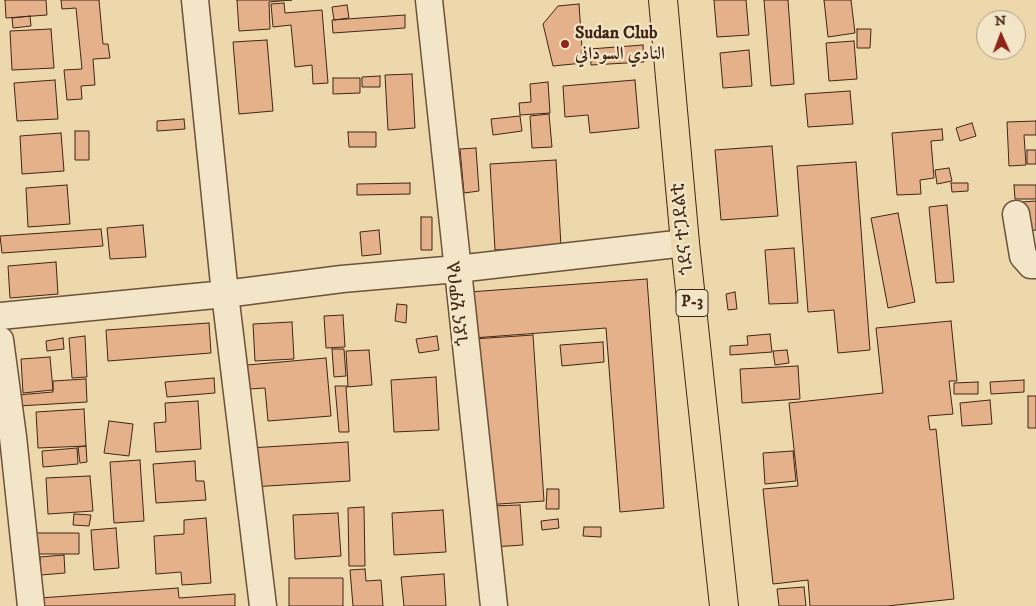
<!DOCTYPE html>
<meta charset="utf-8">
<style>
body{margin:0}
#map{position:relative;width:1036px;height:606px;overflow:hidden;background:#ecd8ab;font-family:"IM FELL DW Pica",serif}
canvas{display:block}
.north{position:absolute;left:976px;top:10px;width:50px;height:50px;box-sizing:border-box;background:#f3e6c8;border:1px solid #ac9980;border-radius:50%;rotate:358deg;font-size:14px;font-weight:700;line-height:20px;text-align:center;color:#412515}
.north::after{content:'';display:block;margin:auto;width:18px;height:22px;background:#8f2418;clip-path:polygon(50% 0,100% 100%,50% 72%,0 100%)}
</style>
<div id="map">
<canvas width="1036" height="606"></canvas>
<div class="north">N</div>
</div>
<script>
const context = document.querySelector('canvas').getContext('2d');
context.lineJoin = 'round';
function fill(path, color) { context.fillStyle = color; context.fill(path, 'evenodd'); }
const poly = rows => new Path2D(rows.map(r => 'M' + r).join(''));
function strokePath(path, color, width, dash) { context.strokeStyle = color; context.lineWidth = width; context.lineCap = dash ? 'butt' : 'round'; context.setLineDash(dash || []); context.stroke(path); }
function write(font, color, halo, rows, align = 'center') {
  context.font = font + ' "IM FELL DW Pica",Amiri,"Noto Serif Ethiopic",serif'; context.lineWidth = 4.5; context.setLineDash([]); context.textBaseline = 'middle'; context.strokeStyle = halo; context.fillStyle = color; for (const [text, x, y, turn = 0] of rows) {
    context.save(); context.translate(x, y); context.rotate((+turn || 0) * Math.PI / 180); context.textAlign = isNaN(turn) ? turn : align; if (halo) context.strokeText(text, 0, 0); context.fillText(text, 0, 0); context.restore();
  }
}
const building = poly([
 [5,0,46,0,47,15,6,18,5,0],
 [61,0,99,0,103,44,108,44,110,58,93,59,95,85,81,86,82,99,67,100,64,70,82,69,76,8,62,9,61,0],
 [237,0,292,0,269,2,270,29,239,31,237,0],
 [714,0,746,0,749,35,717,37,714,0],
 [764,0,788,0,794,84,771,86,764,0],
 [824,0,851,0,855,33,828,37,824,0],
 [284,3,285,13,322,10,328,83,313,84,312,65,295,67,291,25,273,27,271,4,284,3],
 [579,4,583,63,553,66,543,24,558,6,579,4],
 [347,5,349,18,334,20,332,7,347,5],
 [405,15,405,28,333,33,332,20,405,15],
 [30,16,31,26,13,28,12,18,30,16],
 [51,29,54,68,12,70,10,31,51,29],
 [857,29,871,29,870,48,857,48,857,29],
 [267,40,273,111,239,114,233,42,267,40],
 [854,41,857,79,829,81,826,43,854,41],
 [643,45,644,62,591,65,590,49,643,45],
 [749,50,752,86,723,88,720,53,749,50],
 [412,74,415,128,388,130,385,75,412,74],
 [380,76,380,87,362,87,362,77,380,76],
 [333,78,360,78,360,93,333,94,333,78],
 [55,80,58,119,17,121,14,83,55,80],
 [635,80,639,128,590,133,588,115,565,117,563,86,635,80],
 [548,82,550,113,520,115,519,103,531,102,530,84,548,82],
 [850,91,853,124,808,127,805,94,850,91],
 [549,114,552,147,532,148,530,116,549,114],
 [520,116,522,131,493,135,491,119,520,116],
 [184,119,185,129,157,131,157,121,184,119],
 [1036,121,1036,135,1024,135,1026,165,1009,166,1007,122,1036,121],
 [972,123,976,136,960,141,956,128,972,123],
 [942,129,943,140,931,141,934,178,920,180,921,194,897,195,892,133,942,129],
 [75,131,89,131,89,160,75,160,75,131],
 [348,132,376,132,376,147,349,147,348,132],
 [61,133,64,171,22,174,20,136,61,133],
 [772,146,778,216,721,220,715,150,772,146],
 [476,148,479,191,464,193,460,149,476,148],
 [1027,150,1036,150,1036,164,1027,164,1027,150],
 [556,160,561,246,495,250,490,164,556,160],
 [856,162,870,350,838,353,834,310,808,312,797,166,856,162],
 [949,168,952,181,937,184,935,170,949,168],
 [410,183,410,194,357,195,357,184,410,183],
 [951,183,968,183,968,191,952,192,951,183],
 [67,185,70,224,28,227,26,188,67,185],
 [1014,185,1036,185,1036,199,1015,199,1014,185],
 [1036,201,1036,230,1024,231,1022,202,1036,201],
 [947,205,954,282,936,283,929,207,947,205],
 [898,213,915,302,888,308,871,218,898,213],
 [421,217,432,217,432,250,421,250,421,217],
 [143,225,146,257,110,259,107,228,143,225],
 [101,229,103,246,2,253,0,236,101,229],
 [379,230,381,254,362,256,360,232,379,230],
 [794,248,798,303,769,304,765,250,794,248],
 [56,262,58,294,10,298,8,266,56,262],
 [647,279,664,508,620,512,606,328,473,338,469,292,647,279],
 [735,292,737,309,728,310,726,294,735,292],
 [397,304,407,305,406,323,395,321,397,304],
 [343,315,345,347,326,348,324,316,343,315],
 [951,321,957,381,949,381,953,414,928,416,930,430,936,429,954,599,887,606,810,606,808,580,773,584,763,489,798,486,789,403,883,393,876,328,951,321],
 [292,322,294,359,255,361,253,324,292,322],
 [209,323,211,353,108,361,106,330,209,323],
 [770,334,772,352,730,355,730,346,748,345,747,336,770,334],
 [533,335,544,501,484,505,473,339,533,335],
 [85,336,87,377,72,378,69,338,85,336],
 [437,336,439,350,419,353,416,339,437,336],
 [63,338,64,349,47,351,46,341,63,338],
 [603,342,604,362,562,366,560,345,603,342],
 [332,349,344,349,346,376,334,377,332,349],
 [369,350,372,385,346,387,349,432,339,432,335,386,348,386,346,351,369,350],
 [787,350,789,363,775,365,773,351,787,350],
 [50,357,53,390,23,393,21,359,50,357],
 [326,358,331,416,268,421,265,388,249,389,247,365,326,358],
 [798,366,800,399,742,403,740,369,798,366],
 [436,377,439,430,394,432,391,380,436,377],
 [214,378,215,393,167,397,165,382,214,378],
 [86,379,87,402,18,406,17,395,53,392,53,381,86,379],
 [1024,380,1024,392,991,394,990,382,1024,380],
 [978,382,978,394,954,394,954,383,978,382],
 [1028,396,1036,396,1036,428,1028,428,1028,396],
 [990,400,992,424,962,426,960,403,990,400],
 [198,401,201,449,156,452,154,423,166,422,165,403,198,401],
 [84,409,86,446,38,448,36,412,84,409],
 [109,421,133,424,129,456,104,453,109,421],
 [348,442,350,481,251,487,249,448,348,442],
 [86,446,87,462,80,463,78,447,86,446],
 [77,448,78,464,43,467,42,451,77,448],
 [793,451,796,481,765,484,763,453,793,451],
 [140,460,144,521,114,523,110,462,140,460],
 [195,461,196,481,204,481,206,500,156,503,153,464,195,461],
 [90,476,93,511,48,514,46,478,90,476],
 [547,489,559,489,559,509,546,509,547,489],
 [520,505,523,545,493,547,490,506,520,505],
 [364,507,365,566,349,566,348,508,364,507],
 [443,510,446,552,394,555,392,513,443,510],
 [338,513,341,556,295,559,293,515,338,513],
 [74,514,91,515,89,526,73,525,74,514],
 [206,518,211,583,182,585,181,572,156,574,154,536,184,534,184,520,206,518],
 [558,519,559,528,542,530,541,521,558,519],
 [584,527,601,527,601,537,583,536,584,527],
 [116,528,119,568,94,570,91,530,116,528],
 [36,533,79,533,79,554,35,554,36,533],
 [64,555,65,573,41,575,40,557,64,555],
 [365,569,366,581,381,580,383,606,353,606,350,570,365,569],
 [444,574,446,606,404,606,401,577,444,574],
 [289,578,343,578,343,606,289,606,289,578],
 [804,587,806,606,779,606,777,589,804,587],
 [178,588,179,598,235,594,235,606,41,606,40,598,178,588]
]);
fill(building, '#e5b18b');
strokePath(building, '#412515', 1);
const street = poly([
 [195,0,225,294,263,606],
 [429,0,494,606],
 [1016,214,1023,256,1031,265,1036,265],
 [0,316,225,294,342,279,457,269,685,243],
 [0,340,13,437,31,606]
]);
const primary = poly([
 [663,0,685,243,724,606]
]);
strokePath(street, '#6c523a', 29);
strokePath(primary, '#412515', 30);
strokePath(street, '#f3e6c8', 26);
strokePath(primary, '#ecd8ab', 28);
for (const [x, y, r, color] of [
 [565,44,5,"#8f2418"]
]) { const dot = new Path2D(); dot.arc(x, y, r, 0, 2 * Math.PI); context.fillStyle = color; context.fill(dot); strokePath(dot, '#f3e6c8', 2); }
for (const [x, y, w] of [
 [692,303,32]
]) { const box = new Path2D(); box.roundRect(x - w / 2, y - 13.5, w, 27, 4); context.fillStyle = '#f3e6c8'; context.fill(box); strokePath(box, '#412515', 1); }
write('bold 16px', '#412515', null, [
 ["P-3",692,303]
]);
write('bold 18px', '#412515', '#f3e6c8', [
 ["Sudan Club",575,34],
 ["النادي السوداني",575,55]
], 'left');
write('18px', '#412515', '#f3e6c8', [
 ["ጎደና ተጋደልቲ",684,229,-96],
 ["ጎደና ሂምቦል",460,303,-96]
]);
</script>
